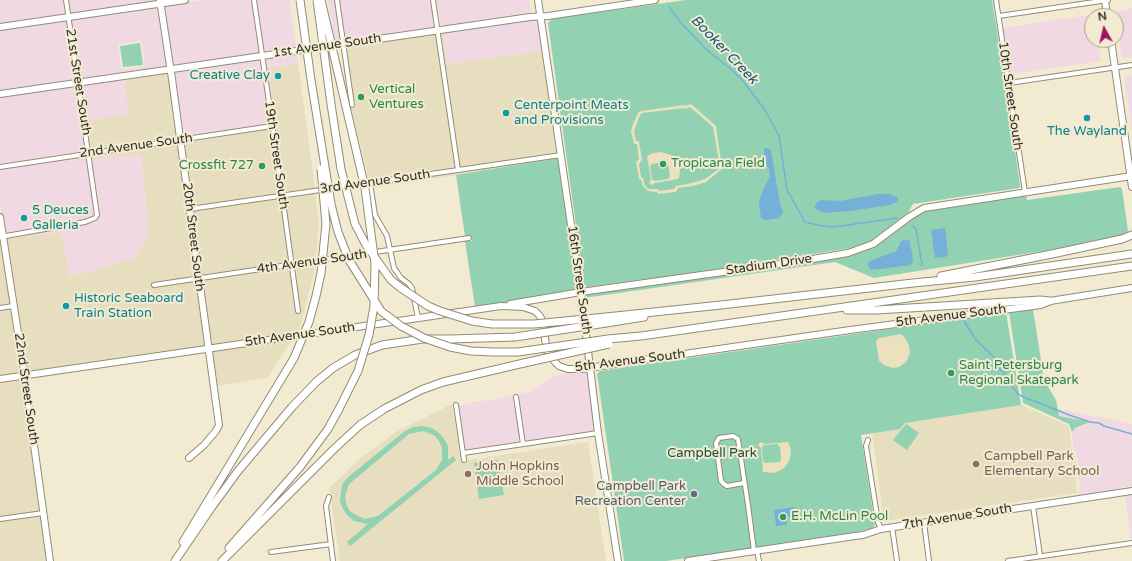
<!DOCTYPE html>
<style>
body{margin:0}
#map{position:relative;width:1132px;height:561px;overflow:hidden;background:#f2ebd2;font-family:"Varela Round",sans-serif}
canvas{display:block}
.north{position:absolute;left:1084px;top:8px;width:40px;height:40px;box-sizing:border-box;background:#f2ebd2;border:1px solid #a5a08d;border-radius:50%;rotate:352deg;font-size:11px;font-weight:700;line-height:16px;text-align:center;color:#323026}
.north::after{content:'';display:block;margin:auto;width:14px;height:18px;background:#a01560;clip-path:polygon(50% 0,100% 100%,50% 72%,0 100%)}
</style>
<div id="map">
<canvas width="1132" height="561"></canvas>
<div class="north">N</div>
</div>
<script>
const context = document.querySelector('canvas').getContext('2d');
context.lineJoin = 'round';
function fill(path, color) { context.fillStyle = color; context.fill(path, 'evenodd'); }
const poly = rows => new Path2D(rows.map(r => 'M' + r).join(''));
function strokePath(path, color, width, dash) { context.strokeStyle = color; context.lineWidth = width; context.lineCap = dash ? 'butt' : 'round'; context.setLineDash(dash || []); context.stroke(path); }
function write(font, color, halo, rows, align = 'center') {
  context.font = font + ' "Varela Round",sans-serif'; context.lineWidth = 4; context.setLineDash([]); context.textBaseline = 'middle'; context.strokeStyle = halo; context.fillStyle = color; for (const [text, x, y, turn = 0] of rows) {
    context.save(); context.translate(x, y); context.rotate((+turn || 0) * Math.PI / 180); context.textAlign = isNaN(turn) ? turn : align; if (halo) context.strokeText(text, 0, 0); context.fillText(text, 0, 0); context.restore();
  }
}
fill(poly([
 [0,0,63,0,65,15,0,24],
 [68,0,157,0,158,1,70,14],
 [204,0,252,0,259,54,173,66,163,6],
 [256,0,290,0,296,48,264,53],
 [328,0,334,0,341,42,335,43],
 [339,0,431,0,435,28,345,41],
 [437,0,529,0,531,12,447,26,441,24],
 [159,7,168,67,80,80,71,20],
 [140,41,142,43,145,64,143,67,123,69,121,67,118,46,120,44],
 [1132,8,1132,57,1122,58,1115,12],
 [1094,14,1094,16,1092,16,1092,40,1098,40,1101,61,1010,74,1003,28],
 [538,18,543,51,447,64,442,32],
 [66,20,75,81,0,92,0,30],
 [297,54,298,63,268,68,275,127,265,58],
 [260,59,269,124,182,136,175,71],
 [169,72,128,115,87,121,90,150,80,85],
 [1132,75,1132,132,1124,77],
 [76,86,85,151,0,164,0,97],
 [141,154,149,238,132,259,70,277,8,238,96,222,98,220,99,215,99,207,91,155,92,159],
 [86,156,94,208,93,216,84,220,5,234,0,202,0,169],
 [588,371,595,431,525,441,518,394,529,392,555,376,572,372],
 [513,395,520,441,465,450,459,406,473,402,498,399],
 [1058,409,1132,424,1132,486,1073,497,1072,496,1078,495,1079,492,1080,483,1077,476,1079,472,1077,456,1074,452,1072,432,1075,428,1083,426,1089,422,1060,416],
 [1132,494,1132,540,1131,540,1125,495]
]), '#f1d9e4');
fill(poly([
 [442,32,447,64,543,51,558,152,460,167,441,33],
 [436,33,455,167,369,180,351,108,355,107,346,46],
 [298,63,315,188,284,192,268,68],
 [169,72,178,137,91,150,87,121,128,114,125,80],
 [270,129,279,193,192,206,183,143],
 [178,142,196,276,152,283,153,288,196,281,206,346,26,372,6,239,61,233,70,277,132,259,149,238,141,154,92,159,91,155],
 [547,159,534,163,373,188,373,185],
 [315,193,319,222,316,258,294,261,285,198],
 [280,198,289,262,200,275,193,211],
 [0,240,1,240,10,304,0,305],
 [316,264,299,332,211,345,201,280,290,267,296,314,300,313,295,267],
 [11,309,21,373,0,376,0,311],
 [294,338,284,352,268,378,216,386,211,350],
 [22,378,40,511,0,517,0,381],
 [452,404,461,461,588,442,606,561,340,561,329,488,361,458,394,433],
 [1021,405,1069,426,1072,453,1075,456,1077,473,1075,475,1077,483,1076,484,1077,493,884,521,872,433,900,429,905,423],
 [41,516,47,561,0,561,0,522]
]), '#e7debf');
fill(poly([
 [686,0,992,0,1009,106,1020,186,1019,188,913,204,908,213,877,236,871,241,851,248,693,273,587,287,584,284,548,23,552,19],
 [140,43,143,65,123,67,120,46],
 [559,158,578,290,475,307,465,241,472,241,471,236,465,236,456,175],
 [1120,187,1122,189,1128,231,1121,236,1087,244,874,278,835,262,584,298,584,295,849,255,863,252,874,246,887,238,910,219,925,210,1026,195,1027,200],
 [901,241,910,264,905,266,872,269,886,256,896,251],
 [1033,309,1044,380,1056,400,1059,416,1090,422,1075,428,1072,432,1069,424,1023,403,1009,312],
 [1006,312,1021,405,905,423,900,429,861,435,875,525,872,528,854,533,666,561,624,561,598,380,597,374,600,371],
 [906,424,919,433,907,450,893,440],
 [422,426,432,428,439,433,444,439,448,446,448,460,453,456,456,460,350,546,347,542,368,524,354,521,348,516,343,509,340,501,342,485,347,478,405,431,413,427],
 [424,431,435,436,439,441,442,447,442,460,436,470,378,516,365,519,354,514,349,510,346,503,345,496,349,484,409,434],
 [498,460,504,495,479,499,474,463]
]), '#92d1b2');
fill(poly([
 [691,104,716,126,722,169,706,182,693,186,678,188,676,192,658,194,657,192,648,191,643,186,641,180,639,179,636,162,639,159,637,144,634,144,631,131,633,124,638,113,641,111,684,105,686,106],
 [690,107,713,127,720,168,705,179,692,183,676,186,674,189,659,191,658,189,649,189,645,186,643,178,641,177,639,164,642,160,639,141,636,141,634,131,640,115,642,113,684,108,686,109],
 [661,152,671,155,677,161,680,171,679,178,678,179,655,183,652,185,649,183,651,180,647,156,653,153],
 [665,162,668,164,670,177,668,179,655,181,652,179,650,166,652,164],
 [901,334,905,338,909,345,910,353,908,358,906,362,899,367,893,368,884,365,879,361,876,341,879,338],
 [761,442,764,444,788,442,791,450,790,458,788,463,783,469,774,473,763,472,761,448,758,445],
 [777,444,780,447,781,460,779,462,765,463,763,461,762,448,764,445]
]), '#ebe1bc');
fill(poly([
 [768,148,771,150,780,204,783,212,779,218,766,220,761,218,759,201,764,188,770,176,769,169,764,159,764,149],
 [878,194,889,194,897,197,898,199,897,202,890,205,850,211,824,213,814,208,817,202,822,200,840,201],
 [945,228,948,255,945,257,935,258,931,230],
 [909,240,912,252,913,261,910,265,905,266,872,270,869,268,868,263,870,261,896,251,901,241],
 [794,507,795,516,785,518,787,525,776,526,774,510]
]), '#74b0d7');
strokePath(poly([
 [669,7,682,24,707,50,732,70,743,81,765,110,779,136,787,190,805,222,822,226,834,227,897,218],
 [913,226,916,229,922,265],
 [964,321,976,340,994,357,1000,369,1006,375,1011,385,1019,395,1069,415,1090,422,1099,423,1104,426,1132,434]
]), '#74b0d7', 1.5);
const street = poly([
 [254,0,274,136,298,311],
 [337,0,352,105],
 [433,0,458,170],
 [996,0,1025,192],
 [999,16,1108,0],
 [1009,83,1132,65],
 [0,167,272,126],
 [370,183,375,215,387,236,394,268,401,278,409,284,412,288,418,318],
 [190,209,561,155],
 [0,237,85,222,95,218,97,215,66,0],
 [154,285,469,238],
 [0,308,13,306],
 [516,397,523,444],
 [456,405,464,460],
 [868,440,866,446,878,522,881,529],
 [463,453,598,433],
 [744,483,727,486,724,484,721,481,716,443,719,438,733,436,738,439,748,505,754,551],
 [329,497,326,506,333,561],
 [1033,506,1040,556],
 [0,519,43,513],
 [924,523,929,561],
 [892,527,897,561],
 [757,551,759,561],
 [271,552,331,544],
 [1008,561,1132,543]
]);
const secondary = poly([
 [160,0,172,79,219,425,216,431,204,445,189,458],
 [538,0,580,286,598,433,618,561],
 [1105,0,1107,16],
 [0,27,185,0],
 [1111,40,1132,187],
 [0,217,23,365,50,561],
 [510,304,581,292,801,261,848,253,873,244,909,217,924,208,1132,176],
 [0,379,501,306,523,307,535,311,539,315,542,320,547,351,555,362,559,366,568,369,581,369,850,330,1041,305,1050,301,1132,288],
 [688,561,855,536,863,535,881,529,1132,491]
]);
const primary = poly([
 [0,94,530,17,548,16,655,0]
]);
const highway = poly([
 [941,276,1052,254,1122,239,1132,235],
 [847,310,877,310,1040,300,1050,301],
 [606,317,721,305,913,283,975,277,1132,254],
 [606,323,644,317],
 [608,339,641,336,1132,266],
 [183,542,294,358],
 [229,548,300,467,328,429,339,409],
 [175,561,211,508,238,471,292,407,316,382,333,368,355,355,382,345,423,339,451,339],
 [222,561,334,449,360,425,384,409,421,390,443,382,524,363]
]);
strokePath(street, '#928c75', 6);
strokePath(secondary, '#928c75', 8);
strokePath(primary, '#928c75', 8);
strokePath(highway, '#928c75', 9);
strokePath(street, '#fff', 4);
strokePath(secondary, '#fff', 6);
strokePath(primary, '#fff', 6);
strokePath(highway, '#fff', 7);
const highwayBridge = poly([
 [300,0,311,80,331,204,338,232,349,260,381,311,401,326,424,338,450,347,471,351,493,352,518,352,608,339],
 [317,0,331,104,341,169,355,224,366,245,391,280,401,288,428,306,440,311,472,321,492,324,534,324,606,317],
 [321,0,365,188,375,264,374,306,369,335,358,371,339,409],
 [451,339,515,337,606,323],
 [294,358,309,322,316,296,321,273,326,224,321,169],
 [524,363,609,344]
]);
strokePath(highwayBridge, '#928c75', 9, []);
strokePath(highwayBridge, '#fff', 7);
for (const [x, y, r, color] of [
 [278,76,4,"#0f9aa8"],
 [361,97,4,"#2e9e5b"],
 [506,113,4,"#0f9aa8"],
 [1087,118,4,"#0f9aa8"],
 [663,164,4,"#2e9e5b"],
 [262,166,4,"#2e9e5b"],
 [24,218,4,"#0f9aa8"],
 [66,306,4,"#0f9aa8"],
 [951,373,4,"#2e9e5b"],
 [976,464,4,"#8d6e63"],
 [468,474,4,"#8d6e63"],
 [694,494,4,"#5c6f8a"],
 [783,517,4,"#2e9e5b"]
]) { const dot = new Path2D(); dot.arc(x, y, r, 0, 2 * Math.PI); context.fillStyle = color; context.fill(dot); strokePath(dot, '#f2ebd2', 1.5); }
write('13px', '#323026', '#f2ebd2', [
 ["1st Avenue South",327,46,-8],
 ["21st Street South",78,82,81],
 ["10th Street South",1010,96,82],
 ["2nd Avenue South",136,146,-8],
 ["19th Street South",276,155,82],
 ["3rd Avenue South",375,182,-8],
 ["20th Street South",193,237,83],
 ["4th Avenue South",312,262,-8],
 ["Stadium Drive",769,265,-8],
 ["16th Street South",579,280,82],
 ["5th Avenue South",951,316,-7],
 ["5th Avenue South",300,335,-8],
 ["5th Avenue South",630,361,-7],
 ["22nd Street South",26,389,82],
 ["7th Avenue South",957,517,-9]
]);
write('13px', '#0d838f', '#f2ebd2', [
 ["Creative Clay",270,76,"right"],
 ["Centerpoint Meats",514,106],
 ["and Provisions",514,121],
 ["The Wayland",1087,132,"center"],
 ["5 Deuces",32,211],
 ["Galleria",32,226],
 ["Historic Seaboard",74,299],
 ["Train Station",74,314]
], 'left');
write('13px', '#27864d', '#f2ebd2', [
 ["Vertical",369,90],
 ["Ventures",369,105],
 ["Tropicana Field",671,164],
 ["Crossfit 727",254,166,"right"],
 ["Saint Petersburg",959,366],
 ["Regional Skatepark",959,381],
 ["E.H. McLin Pool",791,517]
], 'left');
write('13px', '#184f38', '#f2ebd2', [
 ["Campbell Park",712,454]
]);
write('13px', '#785e54', '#f2ebd2', [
 ["Campbell Park",984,457],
 ["Elementary School",984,472],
 ["John Hopkins",476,467],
 ["Middle School",476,482]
], 'left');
write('13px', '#4e5e75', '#f2ebd2', [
 ["Campbell Park",686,487],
 ["Recreation Center",686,502]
], 'right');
write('italic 14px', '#0f587e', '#f2ebd2', [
 ["Booker Creek",724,50,46]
]);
</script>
